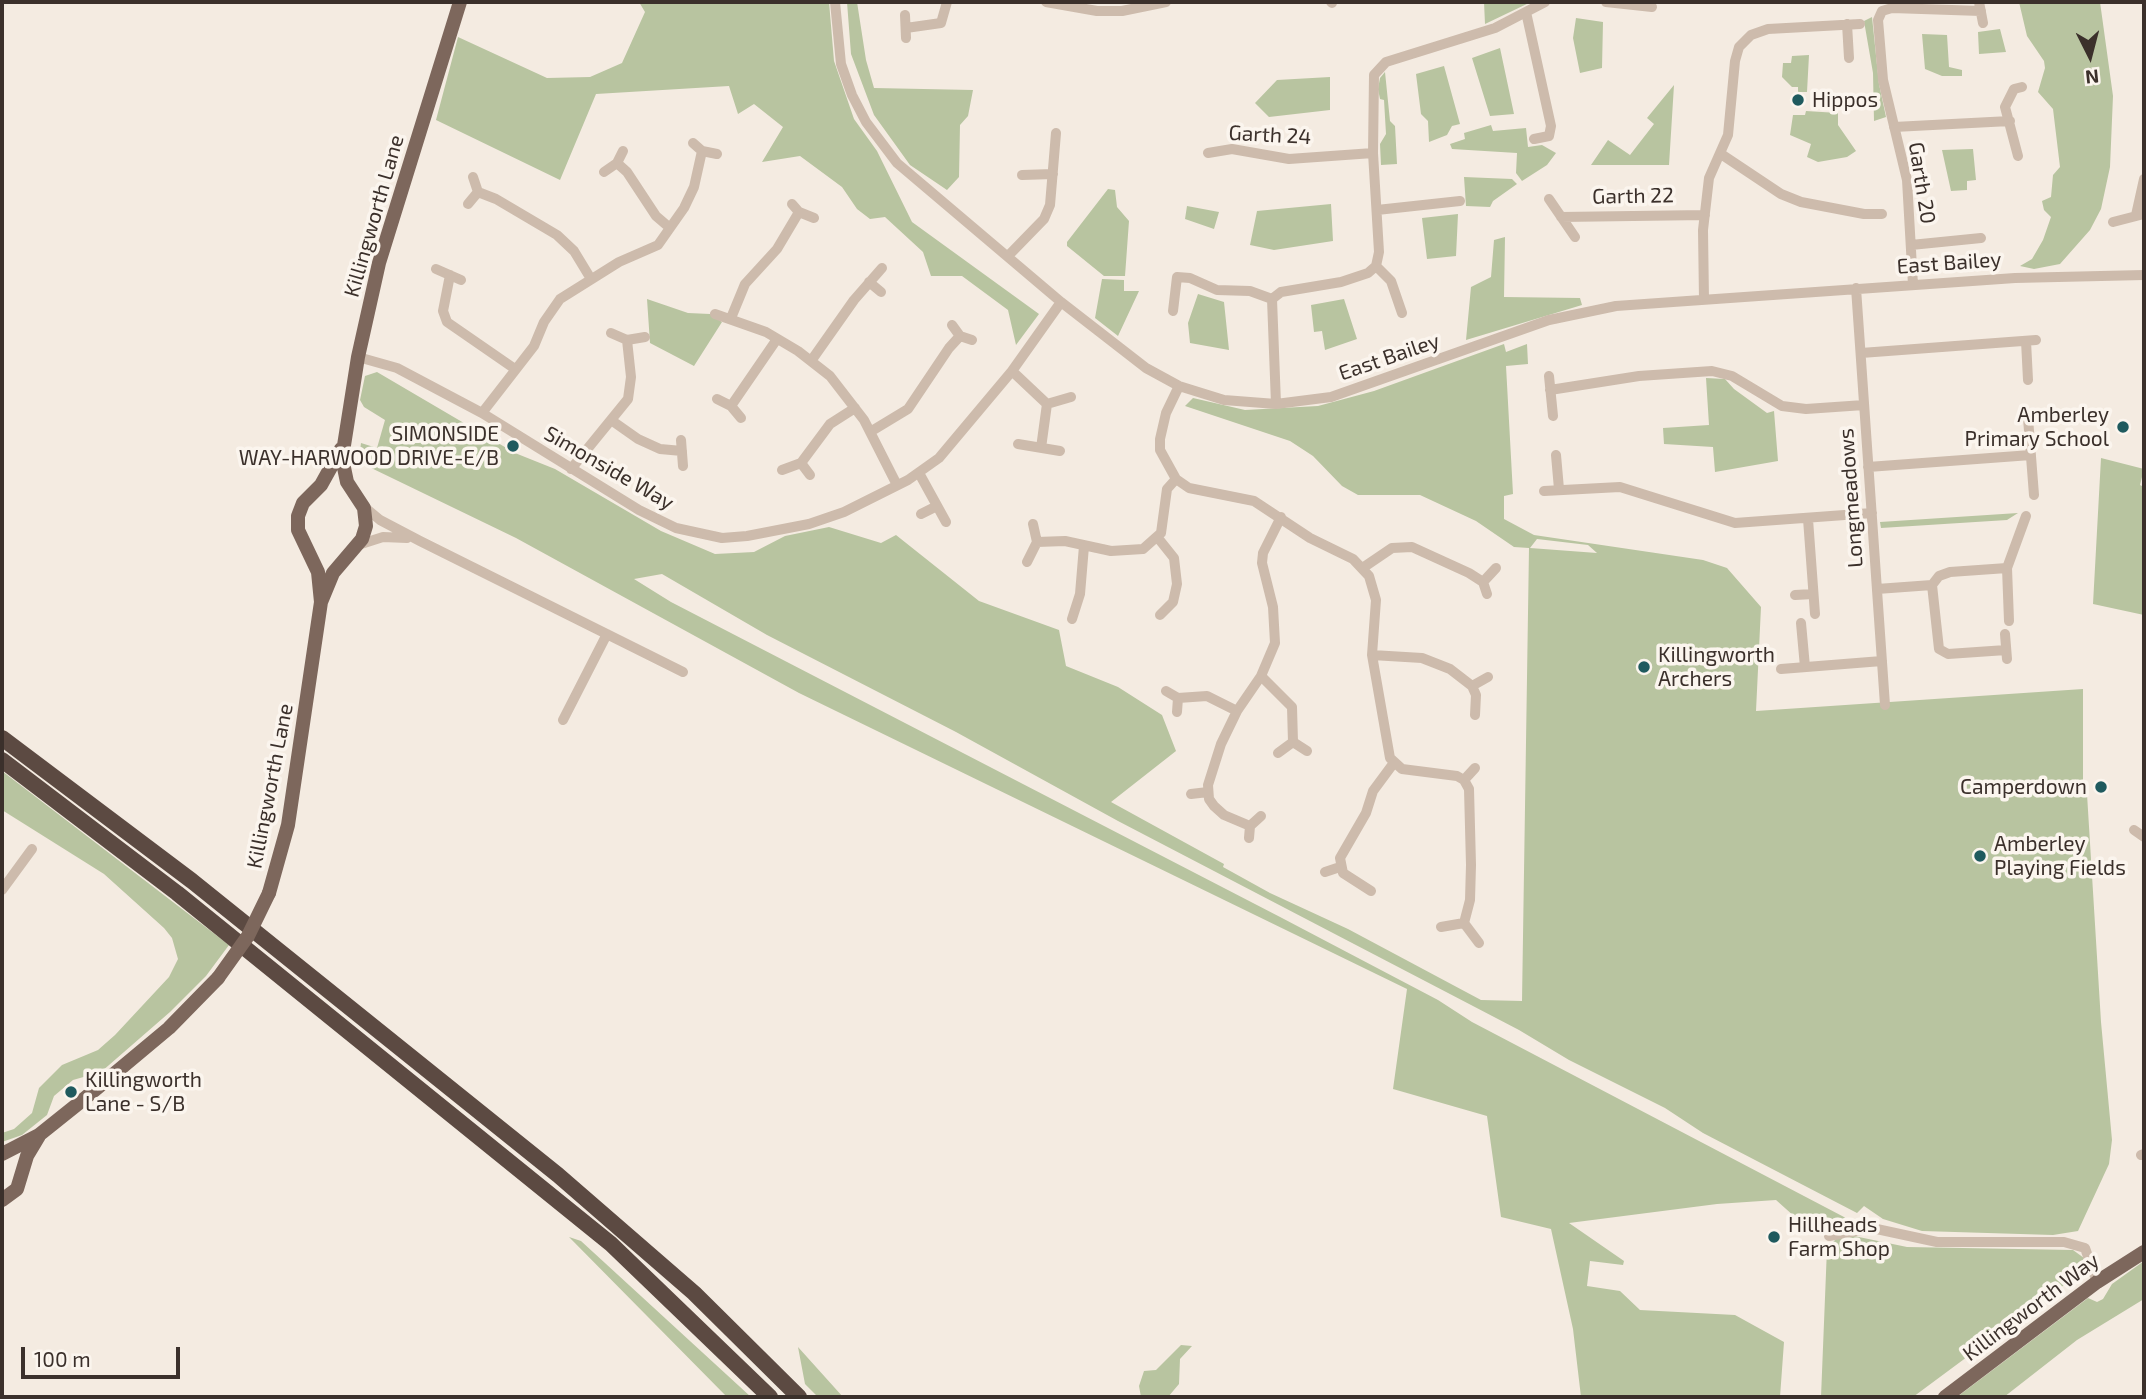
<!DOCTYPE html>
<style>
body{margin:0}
#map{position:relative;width:2146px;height:1399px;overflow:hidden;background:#f4ebe1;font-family:"Exo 2",sans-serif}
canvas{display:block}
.frame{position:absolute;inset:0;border:4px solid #3b302b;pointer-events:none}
.north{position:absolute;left:2055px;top:21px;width:70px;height:70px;-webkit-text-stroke:5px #fbf5ee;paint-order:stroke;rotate:174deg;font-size:19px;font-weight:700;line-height:28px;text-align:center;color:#3b302b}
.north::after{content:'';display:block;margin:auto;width:24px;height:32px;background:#3b302b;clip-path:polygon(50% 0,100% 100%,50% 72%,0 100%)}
.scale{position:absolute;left:21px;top:1347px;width:159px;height:32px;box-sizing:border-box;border:4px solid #3b302b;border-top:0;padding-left:9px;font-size:21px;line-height:24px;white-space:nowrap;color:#3b302b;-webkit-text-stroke:5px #fbf5ee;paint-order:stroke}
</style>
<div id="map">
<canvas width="2146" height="1399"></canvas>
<div class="frame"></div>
<div class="north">N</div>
<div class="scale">100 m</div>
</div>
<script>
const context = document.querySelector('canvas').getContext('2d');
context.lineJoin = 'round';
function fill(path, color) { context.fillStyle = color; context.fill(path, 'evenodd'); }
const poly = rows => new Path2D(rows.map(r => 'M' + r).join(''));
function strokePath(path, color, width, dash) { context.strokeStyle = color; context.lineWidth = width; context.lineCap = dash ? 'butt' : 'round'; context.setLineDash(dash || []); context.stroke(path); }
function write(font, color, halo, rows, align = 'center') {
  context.font = font + ' "Exo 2",sans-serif'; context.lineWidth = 7; context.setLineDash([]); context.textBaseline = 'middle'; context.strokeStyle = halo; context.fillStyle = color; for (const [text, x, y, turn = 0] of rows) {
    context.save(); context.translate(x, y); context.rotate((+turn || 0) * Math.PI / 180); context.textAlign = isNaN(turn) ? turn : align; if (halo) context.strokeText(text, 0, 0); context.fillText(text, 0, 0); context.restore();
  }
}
fill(poly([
 [639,2,829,2,834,61,854,119,877,151,912,222,1039,314,1016,345,1008,310,962,276,931,276,923,252,885,217,870,219,857,209,842,187,800,156,762,162,783,127,754,104,738,114,729,86,596,94,560,180,436,120,458,37,547,78,590,77,622,63,645,12],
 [847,2,857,2,866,60,874,88,973,90,968,116,960,125,959,177,947,190,910,165,874,115,851,54],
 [1484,2,1531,2,1485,24],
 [2019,2,2100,2,2113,96,2110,167,2101,209,2090,230,2060,264,2034,269,2020,266,2032,259,2043,240,2051,217,2044,210,2042,201,2051,197,2053,175,2060,167,2053,109,2038,92,2045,68,2044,61,2027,36],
 [1872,17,1879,84,1886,117,1874,121,1873,73,1864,21],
 [1576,18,1603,22,1602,68,1580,73,1573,38],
 [2000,29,2006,52,1979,54,1978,32],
 [1922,34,1947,35,1949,67,1962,70,1962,76,1942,76,1925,69],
 [1500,48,1514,114,1490,116,1472,58],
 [1809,55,1807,92,1798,92,1798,87,1792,87,1782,77,1783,63,1791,63,1792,56],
 [1444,66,1460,124,1452,126,1447,135,1429,142,1428,121,1421,114,1416,74],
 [1385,72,1390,121,1395,126,1397,164,1381,165,1380,144,1386,134,1384,100,1380,99,1378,89,1380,78],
 [1330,77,1330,110,1269,117,1255,103,1277,80],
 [1674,85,1669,165,1591,165,1608,140,1630,155,1654,124,1647,118],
 [1806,111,1838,113,1838,125,1856,151,1847,157,1818,162,1807,157,1811,144,1790,135,1793,115,1805,115],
 [1491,125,1493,131,1526,128,1528,147,1542,145,1556,153,1547,165,1522,181,1516,173,1517,153,1452,149,1450,144,1465,139,1464,133],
 [1973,149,1976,180,1967,181,1967,190,1951,191,1942,150],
 [1464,177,1512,179,1517,184,1493,201,1490,207,1466,206],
 [1108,189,1115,190,1117,207,1129,221,1125,276,1104,276,1067,246,1067,242],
 [1331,204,1333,241,1274,250,1250,245,1257,211],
 [1187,206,1219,212,1214,229,1185,219],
 [1458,214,1456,256,1427,259,1422,218],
 [1505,237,1504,297,1580,298,1582,305,1466,340,1471,287,1491,277,1494,240],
 [1102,279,1124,280,1124,291,1139,291,1118,336,1095,318],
 [1198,294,1224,302,1229,350,1190,343,1188,323],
 [647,299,688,313,710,314,722,322,694,366,650,343],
 [1344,299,1357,339,1325,350,1322,331,1314,332,1311,305],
 [1504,344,1506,352,1527,344,1528,364,1506,366,1513,494,1504,496,1504,519,1534,535,1703,560,1727,568,1761,607,1756,711,2083,689,2083,783,2087,794,2101,1022,2112,1140,2109,1164,2078,1231,2053,1235,1922,1231,1883,1219,1864,1206,1857,1213,1703,1133,1665,1108,1569,1060,1519,1030,1118,821,956,732,767,635,662,574,634,579,671,602,1282,918,1438,1000,1472,1022,1844,1217,1851,1223,1847,1228,1828,1229,1814,1234,1776,1200,1717,1204,1569,1223,1624,1261,1623,1265,1590,1261,1587,1286,1620,1291,1640,1310,1735,1315,1784,1342,1780,1397,1581,1397,1573,1329,1551,1229,1501,1217,1487,1116,1393,1089,1407,989,799,693,516,538,365,465,360,451,361,443,377,448,385,420,364,407,360,400,365,376,377,372,515,453,555,469,661,531,715,554,754,552,785,536,829,527,881,543,896,535,979,601,1059,630,1066,666,1118,687,1162,715,1176,751,1111,802,1224,864,1223,867,1270,893,1348,929,1481,1000,1522,1001,1529,548,1514,547,1476,521,1420,495,1358,495,1342,486,1313,456,1290,441,1185,406,1193,398,1245,410,1318,406,1374,391],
 [1537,539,1588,545,1597,553,1530,548],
 [1706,378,1725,379,1734,389,1767,413,1774,411,1778,461,1715,472,1713,447,1664,444,1663,428,1709,425],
 [2101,458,2144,469,2140,485,2144,487,2144,615,2093,604],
 [2018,513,2007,520,1881,528,1880,522],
 [2,771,229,945,206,976,170,1012,101,1072,73,1080,54,1096,47,1115,22,1135,2,1142,2,1133,14,1129,32,1113,39,1088,62,1065,98,1050,115,1035,169,977,178,959,172,938,164,928,104,874,2,810],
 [1854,1236,1907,1247,2073,1250,2084,1258,2087,1268,1913,1397,1821,1397,1827,1248,1837,1238],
 [569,1237,581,1241,751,1397,727,1397],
 [2144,1261,2144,1299,2077,1340,2004,1397,1957,1397,2088,1298,2097,1302,2103,1299,2112,1284],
 [1181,1345,1192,1346,1180,1359,1179,1384,1168,1397,1141,1397,1139,1386,1144,1371,1156,1370],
 [798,1347,843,1397,818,1397,805,1384]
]), '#b8c4a0');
strokePath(poly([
 [835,2,841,64,852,95,866,122,897,163,1061,302,1146,368,1179,386,1224,400,1276,404,1331,397,1549,320,1616,306,2015,278,2144,275],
 [1046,2,1097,11,1122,11,1166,2],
 [1331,2,1332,3],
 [1606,2,1652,7],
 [1979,2,1983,23],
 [1526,12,1551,126,1549,136,1534,139],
 [905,15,906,38],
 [1847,24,1849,58],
 [906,28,941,23,947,2],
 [1894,127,2010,121],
 [693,143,702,151,717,154],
 [1208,153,1232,149,1289,159,1373,153],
 [1721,154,1781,194,1801,202,1864,214,1882,214],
 [2018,156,2005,107,2014,89,2022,87],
 [617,163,627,172,656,216,670,228],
 [604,172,617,163,623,151],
 [1022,175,1053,174],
 [478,192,496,199,557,235,574,251,591,279],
 [1549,199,1575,237],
 [468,204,478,192,473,177],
 [792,204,799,212,814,218],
 [1377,210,1460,201],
 [2136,215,2144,179],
 [1561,217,1705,215],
 [2113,222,2144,214],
 [1911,245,1981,238],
 [1008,256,1044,219,1050,205,1056,133],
 [1376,266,1391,281,1402,313],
 [436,269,461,280],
 [450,275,443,311,447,322,515,369],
 [869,282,881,292],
 [1913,285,1907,180,1883,80,1878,20,1882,11,1892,8,1981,11],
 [1856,288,1885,705],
 [1704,300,1703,230,1709,178,1728,135,1735,61,1739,47,1751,35,1768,29,1860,24],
 [1173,311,1177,277,1190,278,1217,290,1250,291,1272,299],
 [715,314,766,332,798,351,830,376,864,420,897,485],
 [731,318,745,284,777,249,799,212],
 [952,325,960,336,972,340],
 [611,333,627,340,645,337],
 [2026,341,2028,380],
 [1861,353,2036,340],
 [358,357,397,368,482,413,639,510,676,528,722,538,747,536,809,524,844,512,908,480,939,458,1012,371,1061,302],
 [811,361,854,300,882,268],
 [1012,371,1047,404,1071,397],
 [1549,376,1553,416],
 [1179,386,1166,413,1160,439,1160,450,1176,479,1189,488,1254,501,1310,538,1353,559,1369,576,1376,600,1372,655,1390,758,1402,769,1457,776,1464,780,1469,789,1471,865,1470,900,1464,923],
 [1550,390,1639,376,1712,371,1732,376,1782,406,1806,409,1864,405],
 [717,399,731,406,741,418],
 [1276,404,1272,299,1281,292,1341,282,1368,273,1376,266,1379,252,1373,153,1374,75,1386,62,1495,28,1545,2],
 [731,406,777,339],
 [482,413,534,346,544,322,560,299,619,262,658,245,684,208,694,187,702,151],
 [2028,418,2034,495],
 [611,420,638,439,660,449,682,451],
 [870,432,908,409,949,348,960,336],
 [681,440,683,466],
 [1018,444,1060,451],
 [1041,448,1047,404],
 [1556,455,1559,489],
 [801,463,810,475],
 [1868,467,2031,455],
 [571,469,628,399,631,377,627,340],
 [782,470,801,463,830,424,855,408],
 [919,473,946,522],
 [1544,491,1620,487,1735,523,1872,513],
 [362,505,380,520,420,541,683,672],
 [921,514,937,506],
 [1808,519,1815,614],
 [1158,538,1174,558,1177,584,1173,602,1160,615],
 [1037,542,1065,541,1111,551,1143,549,1161,533,1167,489,1176,479],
 [358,545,383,537,407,538],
 [1027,562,1037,542,1033,524],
 [1364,567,1392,548,1412,547,1469,573,1483,582,1487,594],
 [1483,582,1496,568],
 [1932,585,1939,649,1948,654,2006,650],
 [1877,589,1932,585,1939,576,1950,572,2007,568],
 [1795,595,1813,594],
 [1072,619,1080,594,1084,546],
 [2009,621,2007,568,2026,516],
 [1801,623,1805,667],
 [2005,634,2007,659],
 [1372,655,1422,658,1450,669,1472,686,1476,695,1475,715],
 [1781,669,1882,661],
 [1261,676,1292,707,1293,742],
 [1472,686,1488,677],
 [1166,691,1178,698,1177,712],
 [1178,698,1207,696,1237,711],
 [563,720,607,634],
 [1278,753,1293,742,1307,751],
 [1464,780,1475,768],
 [1191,794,1208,792],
 [1250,826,1224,815,1214,806,1209,799,1208,785,1221,744,1237,711,1261,676,1275,643,1273,607,1262,563,1263,553,1281,517],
 [2134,830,2144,837],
 [1249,838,1250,826,1261,816],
 [1325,872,1340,867],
 [2,890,32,849],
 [1371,891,1343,873,1340,858,1366,813,1373,791,1393,764],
 [1441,927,1464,923,1479,943],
 [2141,1155,2144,1154],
 [1829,1236,1872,1228,1937,1242,2064,1242,2085,1248,2097,1282]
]), '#cdbbac', 10);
strokePath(poly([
 [321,602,333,573,362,539,366,526,364,508,347,482,342,458,358,357,379,263,460,2],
 [269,893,288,825,321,602,318,572,298,530,298,516,303,503,321,485,341,449],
 [2,1154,39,1135,84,1099,169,1028,218,978],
 [2,1200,17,1189,27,1156,39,1136],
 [1945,1397,2097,1282,2144,1252]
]), '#7d675c', 14);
strokePath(poly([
 [2,738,192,881,558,1175,694,1293,799,1397],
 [2,760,177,893,611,1244,770,1397]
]), '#5c4a42', 16);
strokePath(poly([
 [218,978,248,936,269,893]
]), '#7d675c', 14);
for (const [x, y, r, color] of [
 [1798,100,7,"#1f5a5e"],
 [2123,427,7,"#1f5a5e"],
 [513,446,7,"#1f5a5e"],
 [1644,667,7,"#1f5a5e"],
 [2101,787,7,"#1f5a5e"],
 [1980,856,7,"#1f5a5e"],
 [71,1092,7,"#1f5a5e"],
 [1774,1237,7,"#1f5a5e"]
]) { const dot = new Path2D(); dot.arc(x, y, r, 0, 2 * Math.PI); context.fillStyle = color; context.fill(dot); strokePath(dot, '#fbf5ee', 2.5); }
write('21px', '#3b302b', '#fbf5ee', [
 ["Hippos",1812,100],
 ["Amberley",2109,415,"right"],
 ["Primary School",2109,439,"right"],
 ["SIMONSIDE",499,434,"right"],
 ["WAY-HARWOOD DRIVE-E/B",499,458,"right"],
 ["Killingworth",1658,655],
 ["Archers",1658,679],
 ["Camperdown",2087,787,"right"],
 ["Amberley",1994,844],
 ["Playing Fields",1994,868],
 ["Killingworth",85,1080],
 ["Lane - S/B",85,1104],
 ["Hillheads",1788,1225],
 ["Farm Shop",1788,1249]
], 'left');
write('21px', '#3b302b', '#fbf5ee', [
 ["Garth 24",1270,135,3],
 ["Garth 20",1922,183,81],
 ["Garth 22",1633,196,-1],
 ["Killingworth Lane",374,216,-74],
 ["East Bailey",1949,263,-4],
 ["East Bailey",1389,357,-19],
 ["Simonside Way",609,468,30],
 ["Longmeadows",1851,498,-94],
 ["Killingworth Lane",270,786,-79],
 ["Killingworth Way",2031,1307,-37]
]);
</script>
